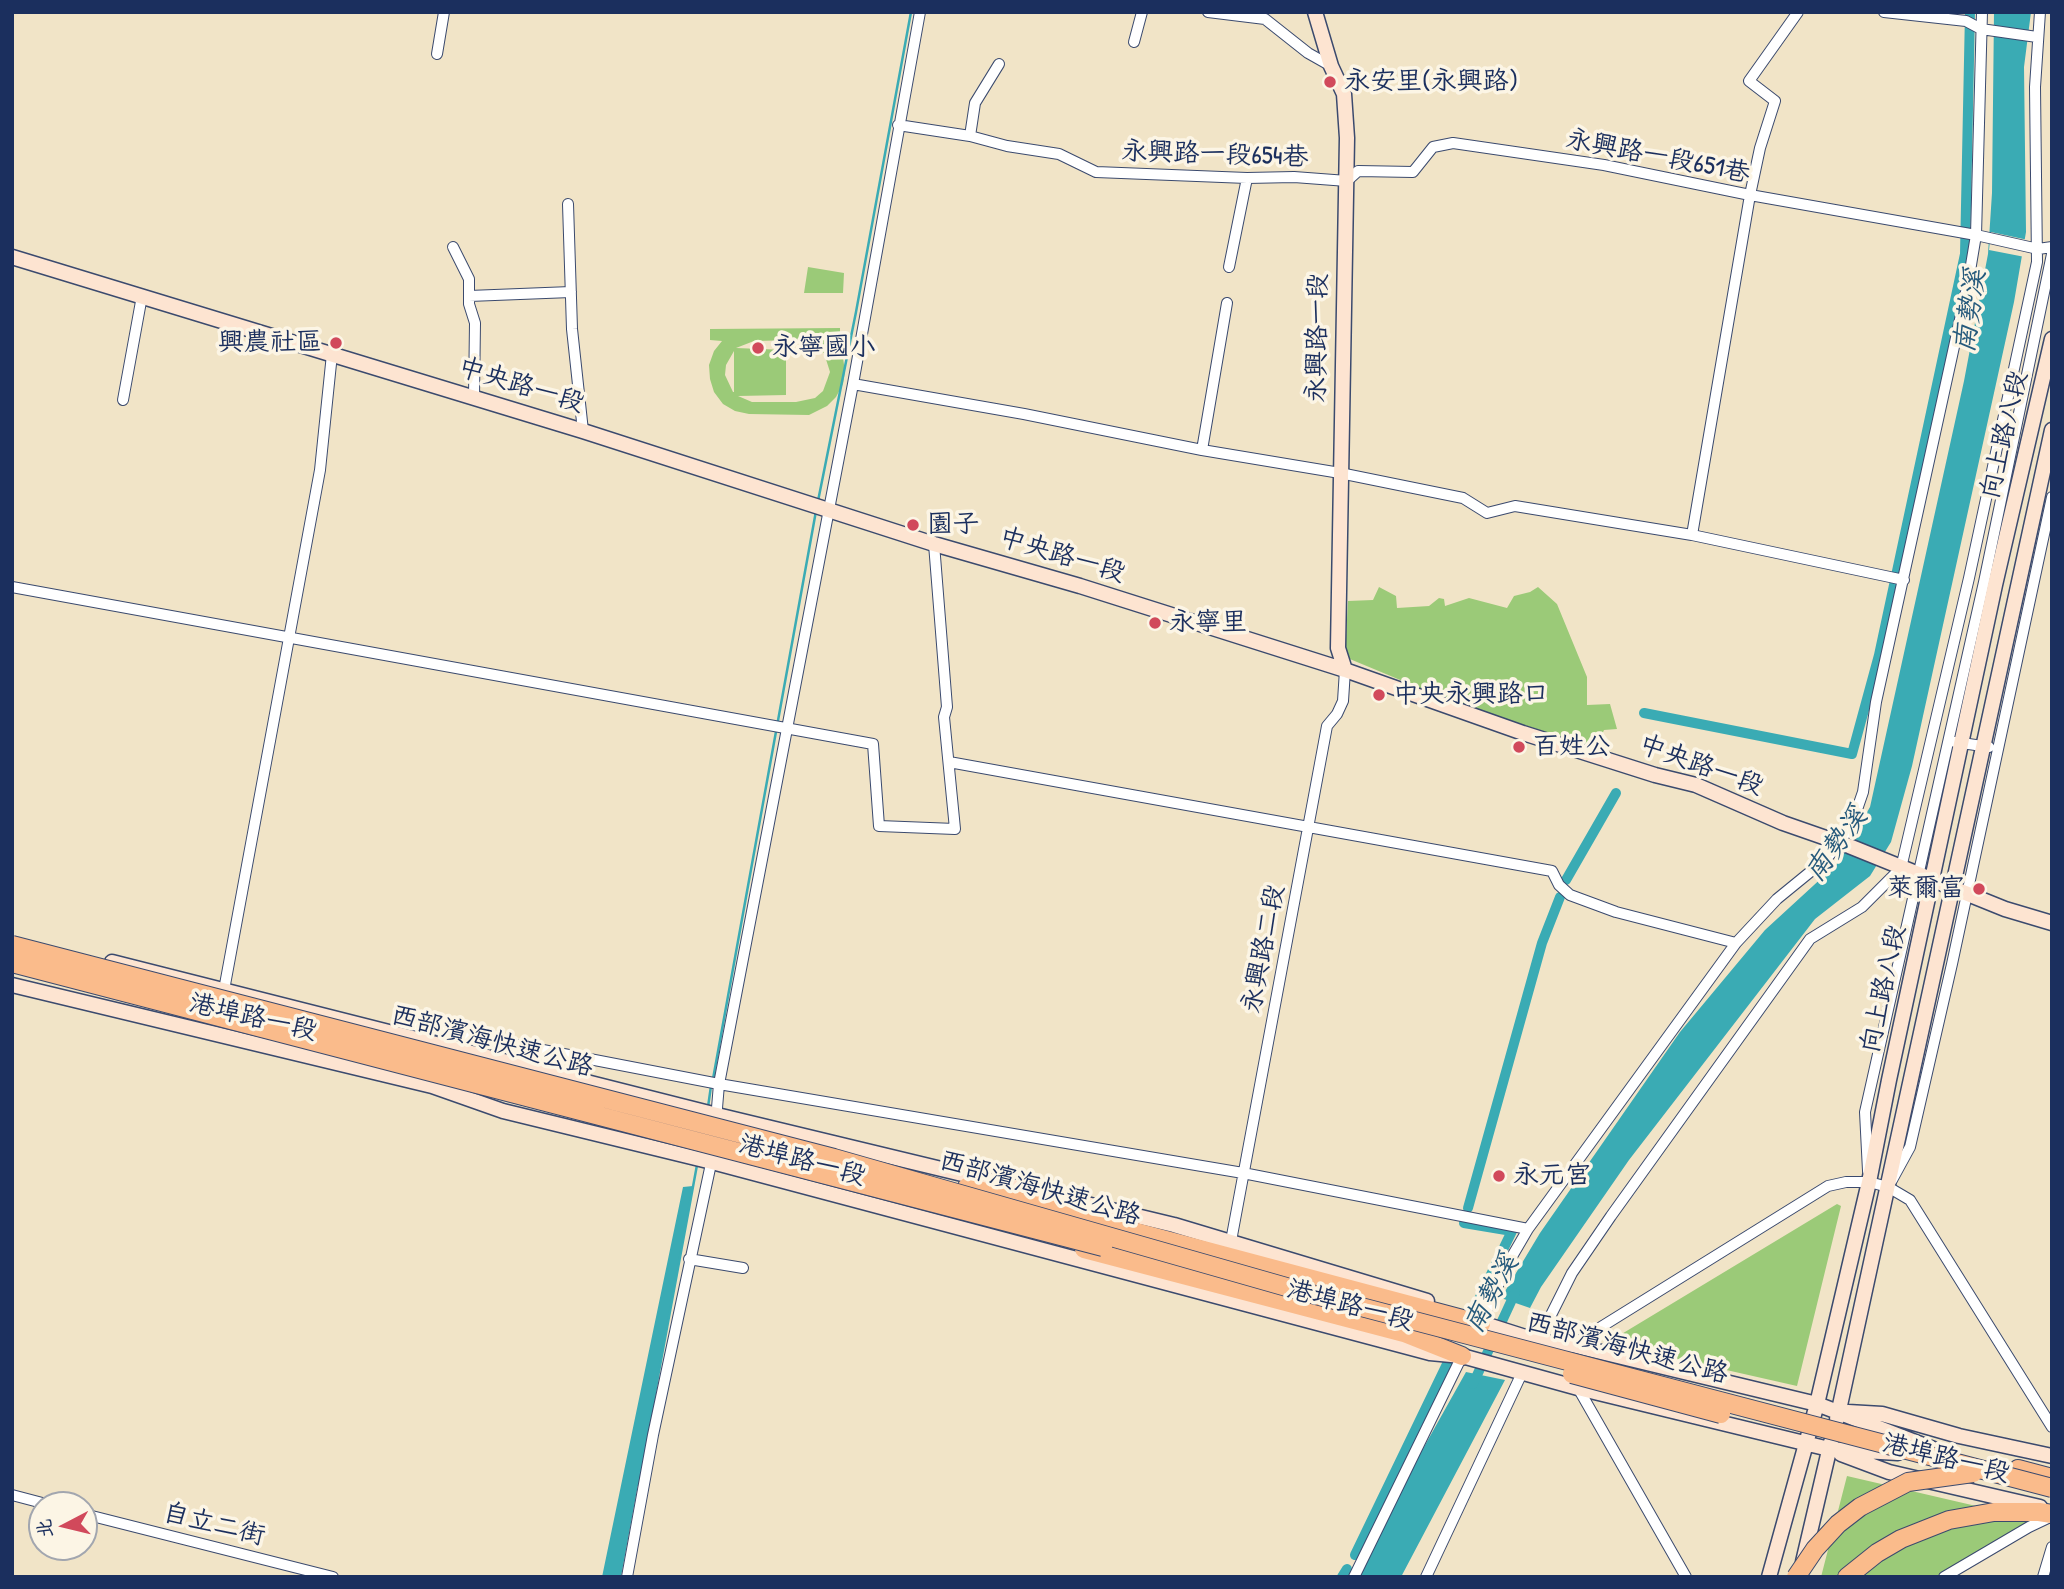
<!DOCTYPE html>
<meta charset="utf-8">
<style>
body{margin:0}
#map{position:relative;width:2064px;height:1589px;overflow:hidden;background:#f1e4c7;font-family:"Patrick Hand","LXGW WenKai TC",sans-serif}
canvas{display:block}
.frame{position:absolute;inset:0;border:14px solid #1b2f5e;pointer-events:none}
.north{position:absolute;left:28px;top:1491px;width:70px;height:70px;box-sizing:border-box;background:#fcf5e5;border:2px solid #a2a6af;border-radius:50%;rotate:263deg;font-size:19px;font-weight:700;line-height:28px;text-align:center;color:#1b2f5e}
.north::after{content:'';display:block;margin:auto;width:24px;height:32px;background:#d1495b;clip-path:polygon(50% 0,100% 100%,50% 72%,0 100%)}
</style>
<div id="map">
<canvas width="2064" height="1589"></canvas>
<div class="frame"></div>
<div class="north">北</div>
</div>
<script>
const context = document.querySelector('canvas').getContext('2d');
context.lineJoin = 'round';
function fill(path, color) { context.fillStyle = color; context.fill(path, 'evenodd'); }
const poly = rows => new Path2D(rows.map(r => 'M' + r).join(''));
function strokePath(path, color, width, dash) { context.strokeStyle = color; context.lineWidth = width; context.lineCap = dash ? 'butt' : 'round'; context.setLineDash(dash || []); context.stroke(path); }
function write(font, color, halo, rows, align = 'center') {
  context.font = font + ' "Patrick Hand","LXGW WenKai TC",sans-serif'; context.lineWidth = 7; context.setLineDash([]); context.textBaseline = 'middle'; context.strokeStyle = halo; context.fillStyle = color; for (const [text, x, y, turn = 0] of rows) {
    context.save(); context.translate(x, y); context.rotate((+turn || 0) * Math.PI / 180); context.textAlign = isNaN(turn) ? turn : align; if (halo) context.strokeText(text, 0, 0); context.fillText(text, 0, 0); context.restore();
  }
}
fill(poly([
 [808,267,844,273,843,293,804,293],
 [840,328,840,340,832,341,843,358,845,371,843,384,836,397,827,406,809,415,749,414,735,411,723,404,714,392,710,379,709,365,714,351,722,341,710,340,710,329],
 [798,340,808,342,824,353,830,372,823,391,815,398,796,402,752,402,738,396,786,395,786,350,736,348,754,341],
 [734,351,734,392,733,392,725,375,726,365],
 [1379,587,1396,596,1397,608,1429,606,1439,598,1444,599,1445,606,1469,598,1507,608,1514,596,1530,592,1538,587,1557,604,1587,677,1587,705,1610,704,1617,729,1604,730,1596,748,1458,704,1345,657,1348,601,1373,600],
 [1837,1204,1841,1206,1797,1386,1616,1345,1615,1338],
 [1847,1476,2032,1519,2033,1523,1941,1577,1821,1577]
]), '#9bca78');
fill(poly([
 [1994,12,2031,12,2024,67,2026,232,2014,302,1912,766,1891,842,1870,876,1815,919,1629,1160,1541,1287,1530,1308,1501,1298,1540,1233,1680,1032,1765,930,1838,863,1870,807,1964,381,1988,254,1992,193],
 [693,1186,621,1577,602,1577,683,1187],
 [1466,1372,1505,1380,1401,1577,1351,1577]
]), '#3aabb4');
fill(poly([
 [1991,232,2028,240,2025,257,1989,250]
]), '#f1e4c7');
strokePath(poly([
 [818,501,856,312,911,12],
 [713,1079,816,511],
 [708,1107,711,1086],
 [638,1485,697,1165]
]), '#3aabb4', 2.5);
strokePath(poly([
 [1644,713,1852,754,1879,655,1965,254,1970,12],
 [1566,880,1616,793],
 [1468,1208,1542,943,1560,897],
 [1464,1223,1512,1231,1472,1314],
 [1473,1384,1515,1293],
 [1355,1555,1449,1360],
 [1342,1577,1347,1569]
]), '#3aabb4', 10);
const street = poly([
 [1208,12,1265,19,1308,53,1331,66],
 [1884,12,1966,21,1981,29,2037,37],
 [1134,42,1142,12],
 [437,54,444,12],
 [898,125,970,136,1007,146,1059,154,1096,172,1247,178,1294,177,1347,181,1358,171,1413,172,1433,147,1453,143,1604,165,1750,195,1976,235,2038,249,2052,247],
 [970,136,975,103,999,64],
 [568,204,572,329,583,431],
 [453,247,469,279,469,296],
 [1229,267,1247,178],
 [853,384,1024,414,1202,450,1340,473,1463,498,1487,513,1515,506,1692,535,1904,580],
 [474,397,475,323,469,304,469,296,571,292],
 [123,400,142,296],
 [1202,450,1227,303],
 [1692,535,1750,195,1760,148,1775,101,1749,81,1798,12],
 [12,587,873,744,879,826,955,829,944,717,947,707,934,544],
 [1955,742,1989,747],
 [949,762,1552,871,1559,885,1570,895,1616,912,1736,943],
 [224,990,320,470,332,354],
 [403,1023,719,1084,1243,1173,1528,1229],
 [716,1120,719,1084,853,384,920,12],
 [1868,1171,1865,1112,1984,582,2052,254],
 [1892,1180,1910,1147,1952,964,2052,497],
 [1231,1241,1327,726,1337,714,1343,701,1345,670],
 [689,1259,743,1268],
 [1481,1324,1507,1265,1528,1229,1736,943,1777,899,1826,859,1839,844,1853,821,1863,792,1876,702,1968,283,1976,235,1982,12],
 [1538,1341,1572,1273,1611,1216,1810,939,1862,907,1901,868,1969,578,2037,262,2035,87,2040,12],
 [1572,1345,1828,1186,1846,1182,1869,1182,1888,1187,1910,1200,2052,1427],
 [1578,1388,1686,1577],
 [12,1495,50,1505],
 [84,1514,333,1577],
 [627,1577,653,1435,712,1159],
 [1354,1577,1462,1356],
 [1426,1577,1522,1373],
 [1944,1577,2029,1527,2050,1517],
 [2043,1577,2052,1547]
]);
const secondary = poly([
 [1315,12,1331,66,1344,94,1347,138,1338,648,1345,670],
 [12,257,583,431,934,544,1080,586,1345,670,1523,733,1655,775,1696,785,1783,823,1849,846,2005,909,2052,923],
 [112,962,717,1115,1174,1225,1427,1301],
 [12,985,432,1086,503,1111,712,1162,1430,1353,1462,1356,1578,1388,1829,1449,1898,1453],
 [741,1143,861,1174],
 [1472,1320,1538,1341,1572,1345,1817,1404,1936,1450],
 [1848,1412,1882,1414,1959,1436,2052,1456],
 [1837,1419,2052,430],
 [1841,1454,1889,1472,2040,1507],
 [1803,1562,1831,1442],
 [1769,1577,1817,1404,1869,1182,1889,1080,1995,585,2052,339]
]);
const highway = poly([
 [967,1187,1481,1324],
 [1084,1249,1404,1333,1462,1356],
 [2018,1469,2052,1478],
 [1847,1577,1877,1553,1901,1539,1949,1520,1994,1512,2039,1512,2052,1514]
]);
strokePath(street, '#3b4a6e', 12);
strokePath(secondary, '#3b4a6e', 17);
strokePath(highway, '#3b4a6e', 20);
strokePath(street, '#fff', 10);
strokePath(secondary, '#fde4d1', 14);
strokePath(highway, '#fabb8b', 18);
const highwayBridge = poly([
 [12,945,834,1158,1304,1292,2052,1488],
 [12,963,1103,1247],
 [1572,1374,1721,1414],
 [1796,1577,1815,1549,1838,1524,1860,1507,1908,1482,1973,1473]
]);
strokePath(highwayBridge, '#3b4a6e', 20, []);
strokePath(highwayBridge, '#fabb8b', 18);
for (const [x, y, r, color] of [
 [1330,82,7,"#d1495b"],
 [336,343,7,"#d1495b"],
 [758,348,7,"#d1495b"],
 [913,525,7,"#d1495b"],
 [1155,623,7,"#d1495b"],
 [1379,695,7,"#d1495b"],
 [1519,747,7,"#d1495b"],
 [1979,889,7,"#d1495b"],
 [1499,1176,7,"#d1495b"]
]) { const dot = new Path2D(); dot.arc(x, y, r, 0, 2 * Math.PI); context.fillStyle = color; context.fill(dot); strokePath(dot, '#fcf5e5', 2.5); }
write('26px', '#1b2f5e', '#fcf5e5', [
 ["永安里(永興路)",1344,82],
 ["興農社區",322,343,"right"],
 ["永寧國小",772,348],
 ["園子",927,525],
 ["永寧里",1169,623],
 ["中央永興路口",1393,695],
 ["百姓公",1533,747],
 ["萊爾富",1965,889,"right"],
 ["永元宮",1513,1176]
], 'left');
write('26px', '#1b2f5e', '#fcf5e5', [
 ["永興路一段654巷",1215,155,2],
 ["永興路一段651巷",1658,157,11],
 ["永興路一段",1318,338,-89],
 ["中央路一段",521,386,17],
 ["向上路八段",2005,435,-77],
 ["中央路一段",1062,556,17],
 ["中央路一段",1701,766,20],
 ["永興路二段",1264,949,-79],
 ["向上路八段",1884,989,-78],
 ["港埠路一段",253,1018,13],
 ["西部濱海快速公路",492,1042,15],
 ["港埠路一段",802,1161,15],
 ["西部濱海快速公路",1040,1189,16],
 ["港埠路一段",1350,1306,15],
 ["西部濱海快速公路",1627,1349,15],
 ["港埠路一段",1946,1459,14],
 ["自立二街",214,1525,14]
]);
write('italic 28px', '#265a7c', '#fcf5e5', [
 ["南勢溪",1971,311,-82],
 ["南勢溪",1837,845,-54],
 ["南勢溪",1492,1294,-62]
]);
</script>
